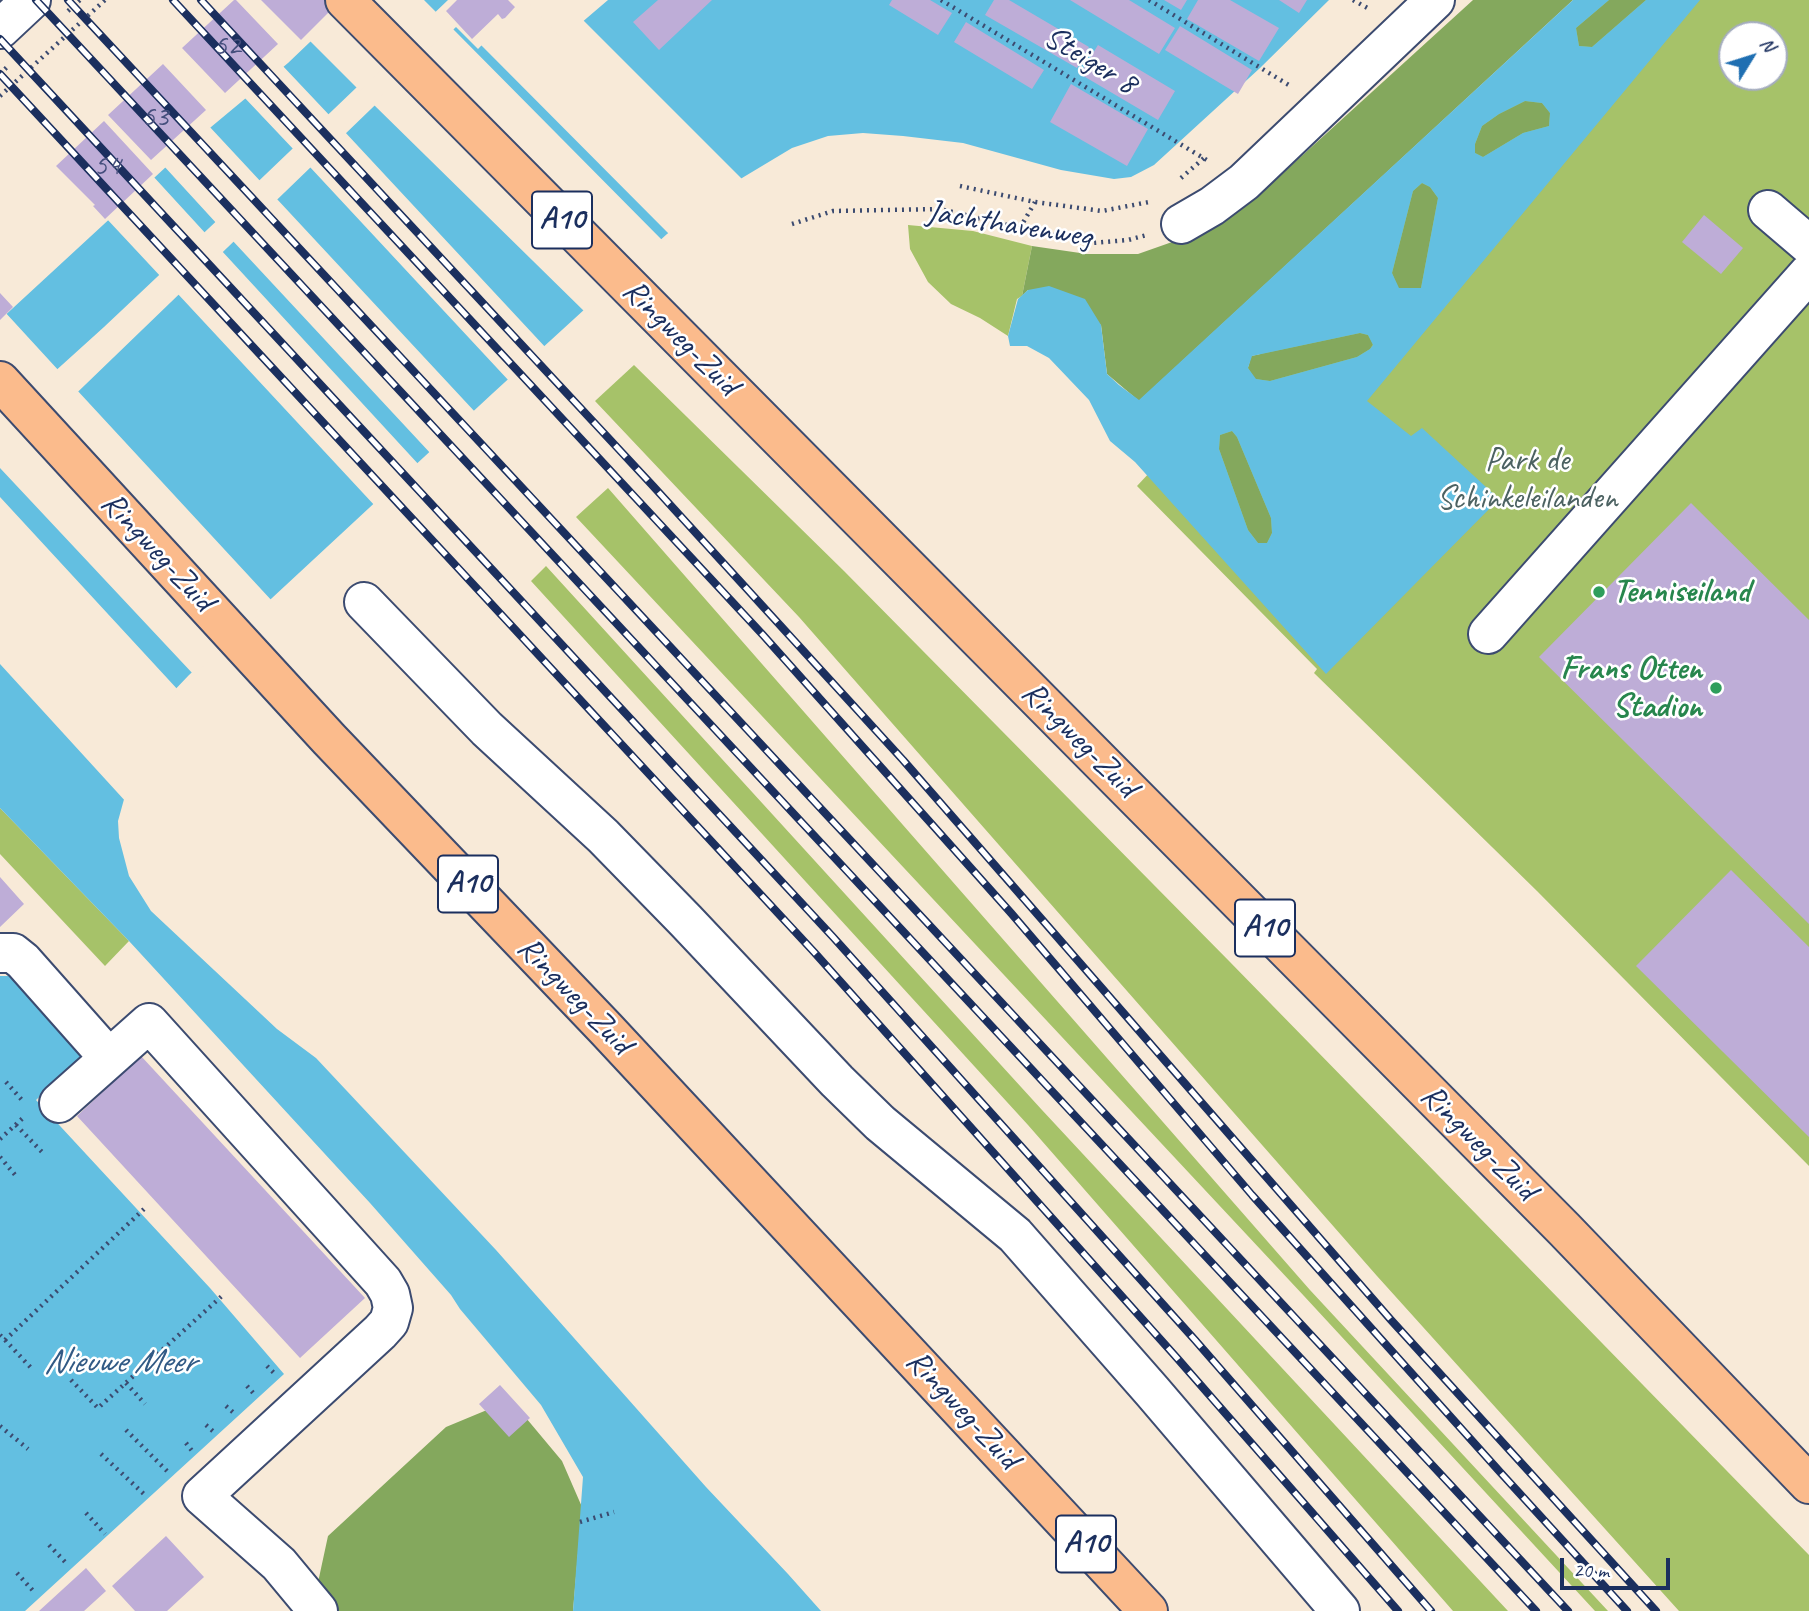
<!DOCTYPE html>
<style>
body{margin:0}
#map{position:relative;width:1809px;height:1611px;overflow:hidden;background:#f8ead8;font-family:Caveat,sans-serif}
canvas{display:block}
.north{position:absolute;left:1718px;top:21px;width:70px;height:70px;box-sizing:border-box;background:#fff;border:2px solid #a4acbf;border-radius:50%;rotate:52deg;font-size:19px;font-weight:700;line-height:28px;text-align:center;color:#1b2f5e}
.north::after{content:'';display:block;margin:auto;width:24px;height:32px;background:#1f6fb2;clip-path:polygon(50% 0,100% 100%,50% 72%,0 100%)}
.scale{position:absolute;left:1560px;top:1558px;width:110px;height:32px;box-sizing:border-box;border:4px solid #1b2f5e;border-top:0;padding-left:9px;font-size:21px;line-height:24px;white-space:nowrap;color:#1b2f5e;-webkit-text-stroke:5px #fff;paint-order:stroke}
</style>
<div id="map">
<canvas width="1809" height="1611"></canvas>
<div class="north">N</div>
<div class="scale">20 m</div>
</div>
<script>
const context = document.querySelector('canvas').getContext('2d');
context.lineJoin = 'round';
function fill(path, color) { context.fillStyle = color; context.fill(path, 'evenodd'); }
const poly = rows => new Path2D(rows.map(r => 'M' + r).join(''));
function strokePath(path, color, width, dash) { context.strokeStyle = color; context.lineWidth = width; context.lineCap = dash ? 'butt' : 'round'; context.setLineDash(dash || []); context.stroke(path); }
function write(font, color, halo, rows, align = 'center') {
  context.font = font + ' Caveat,sans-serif'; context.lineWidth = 5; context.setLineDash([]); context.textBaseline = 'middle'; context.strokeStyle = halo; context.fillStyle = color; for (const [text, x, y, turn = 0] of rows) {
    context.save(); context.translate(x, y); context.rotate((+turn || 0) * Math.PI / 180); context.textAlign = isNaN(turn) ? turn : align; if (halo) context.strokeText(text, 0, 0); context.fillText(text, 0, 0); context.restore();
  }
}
fill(poly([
 [1590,0,1809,0,1809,1166,1537,891,1314,673,1317,669,1137,486],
 [1732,35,1774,35,1774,77,1732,77],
 [908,225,973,231,1032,246,1022,296,1017,299,1008,336,980,318,951,304,928,282,910,249],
 [634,365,844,571,1230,962,1809,1555,1809,1611,1679,1611,1377,1276,799,617,595,401],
 [608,488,1310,1290,1608,1611,1595,1611,1304,1296,576,517],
 [546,566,1042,1110,1508,1611,1453,1611,1028,1125,531,581],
 [0,808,129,941,105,966,0,854]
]), '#a6c269');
fill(poly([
 [1473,0,1573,0,1139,401,1107,374,1101,325,1028,290,1022,296,1032,246,1087,254,1138,254,1192,235,1239,210,1272,183],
 [1609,0,1646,0,1592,47,1579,46,1576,28],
 [1525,101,1542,103,1550,113,1549,126,1523,133,1483,157,1475,153,1475,144,1482,126,1499,114],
 [1422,183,1430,187,1438,198,1421,288,1398,288,1392,273,1413,191],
 [1360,333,1368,335,1373,344,1370,349,1357,357,1270,381,1255,379,1248,368,1251,356],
 [1232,431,1237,437,1271,518,1272,533,1267,543,1258,543,1248,530,1219,449,1220,435],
 [511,1400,562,1461,582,1507,573,1611,337,1611,317,1587,328,1536,446,1427]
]), '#84a85d');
fill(poly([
 [354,0,448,0,243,196,104,327,0,421,0,320,193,142,288,63],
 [608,0,1329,0,1260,68,1154,165,1131,177,1114,179,1061,170,963,143,903,136,863,133,828,136,792,148,742,178,667,234,493,393,189,675,168,697,152,720,131,774,118,821,119,838,129,876,151,911,277,1029,316,1058,496,1250,706,1487,788,1574,821,1611,573,1611,583,1477,541,1405,460,1309,451,1295,370,1203,129,941,0,808,0,467,456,27,478,49,524,2,560,41],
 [1573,0,1609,0,1576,28,1579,46,1592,47,1646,0,1700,0,1367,401,1411,436,1422,428,1499,499,1326,674,1135,462,1110,441,1089,400,1049,358,1027,346,1010,346,1008,336,1018,299,1028,290,1049,286,1085,299,1101,325,1107,374,1119,385,1139,400],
 [1525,101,1542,103,1550,113,1549,126,1523,133,1483,157,1475,153,1475,144,1482,126,1499,114],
 [1422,183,1430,187,1438,198,1421,288,1399,288,1392,273,1413,191],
 [1360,333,1368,335,1373,345,1370,349,1357,357,1270,381,1256,379,1248,368,1252,356],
 [1232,431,1237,437,1271,518,1272,533,1267,543,1258,543,1248,530,1219,449,1220,435],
 [0,976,13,976,88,1051,36,1100,210,1288,284,1374,25,1611,0,1611]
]), '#63bfe1');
fill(poly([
 [349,0,424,0,438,14,360,91,308,39],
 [521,0,526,0,560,37,581,18,743,180,671,236,479,43],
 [451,27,664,242,586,313,373,104],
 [281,64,332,118,296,152,243,96],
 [208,125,262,183,218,225,163,165],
 [344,131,547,349,510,382,309,166],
 [152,175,207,235,162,278,106,218],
 [276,198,476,413,432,455,232,240],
 [221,250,420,466,376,507,177,293],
 [4,311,60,372,0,425,0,315],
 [76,389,273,602,194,675,0,468,0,462],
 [0,497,179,691,170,700,155,722,142,750,127,803,0,664]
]), '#f8ead8');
fill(poly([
 [234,0,236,0,278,44,225,93,182,48],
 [261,0,341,0,301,40],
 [457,0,508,0,515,7,505,18,502,19,498,14,472,39,446,11],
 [658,0,712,0,659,50,633,22],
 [892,0,930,0,952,13,938,35,889,5],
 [994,0,1009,0,1089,47,1077,68,985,15],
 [1070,0,1129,0,1175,28,1159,54],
 [1164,0,1187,0,1181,10],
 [1198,0,1230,0,1279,28,1259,61,1187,19],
 [1279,0,1307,0,1299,13],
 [966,22,1044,70,1032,89,954,42],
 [1180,26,1252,70,1238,94,1165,50],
 [1098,45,1175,91,1158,120,1080,74],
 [163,64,206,110,151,160,108,115],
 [1071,84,1148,129,1127,166,1050,122],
 [104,121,153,174,105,219,93,206,95,205,56,166],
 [1704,215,1743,248,1721,274,1682,242],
 [0,293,13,307,0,320],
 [1691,503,1809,620,1809,924,1539,657],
 [1731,870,1809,947,1809,1137,1636,966],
 [0,877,24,904,0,927],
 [141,1056,365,1298,300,1358,77,1116],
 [500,1385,530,1418,509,1437,479,1404],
 [166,1536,204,1577,167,1611,135,1611,112,1586],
 [86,1568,106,1591,84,1611,39,1611]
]), '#beadd7');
const minor = poly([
 [0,29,31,0],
 [1768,210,1809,245],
 [1181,224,1212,206,1244,182,1435,0],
 [364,602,487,729,603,836,686,921,837,1081,880,1123,1015,1235,1152,1391,1340,1611],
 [1488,634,1809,273],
 [0,953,13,953,23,961,109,1058],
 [59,1103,149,1023,383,1282,390,1294,393,1308,389,1322,380,1332,202,1496,279,1564,318,1611]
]);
const highway = poly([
 [345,0,1564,1229,1809,1484],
 [0,381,329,739,606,1029,1148,1611]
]);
strokePath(minor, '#3c4b70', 42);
strokePath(highway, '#3c4b70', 42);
strokePath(poly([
 [941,0,1210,162],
 [1149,0,1292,87],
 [1353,0,1371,10],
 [68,11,80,0],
 [0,74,7,67],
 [0,96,105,0],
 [1181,178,1204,158],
 [960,186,1035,202,1102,211,1149,202],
 [792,224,833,211,940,209,1020,228,1092,243,1128,240,1147,235],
 [1020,228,1035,202],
 [6,1082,22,1100],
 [16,1125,42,1152],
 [0,1139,24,1117],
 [0,1157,16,1176],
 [0,1335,5,1340,144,1209],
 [5,1340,33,1370],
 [267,1366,276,1375],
 [71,1380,98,1408,223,1295],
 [126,1383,145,1404],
 [247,1386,255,1395],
 [226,1406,235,1414],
 [206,1425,215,1433],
 [0,1426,28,1449],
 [126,1430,168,1472],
 [186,1443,193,1452],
 [101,1454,145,1495],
 [86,1513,105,1534],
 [580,1522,614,1512],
 [49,1545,68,1565],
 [17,1573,35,1593]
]), '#3c4b70', 4.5, [2, 5]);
strokePath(minor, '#fff', 38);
strokePath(highway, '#fbbb8c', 38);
const rail = poly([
 [36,0,1536,1611],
 [68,0,1568,1611],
 [173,0,763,635,1011,913,1252,1195,1500,1472,1627,1611],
 [201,0,653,486,903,760,1391,1320,1656,1611],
 [0,39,833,937,1195,1340,1431,1611],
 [0,74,814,952,1177,1358,1398,1611]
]);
strokePath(rail, '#1b2f5e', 8);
strokePath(rail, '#fff', 5, [16]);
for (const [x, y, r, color] of [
 [1599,592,7,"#2e9e5b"],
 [1716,688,7,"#2e9e5b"]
]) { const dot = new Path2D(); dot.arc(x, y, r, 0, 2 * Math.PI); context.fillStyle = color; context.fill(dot); strokePath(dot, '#fff', 2.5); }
write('30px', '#444e7c', null, [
 ["52",227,46],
 ["53",155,117],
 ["54",107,166]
]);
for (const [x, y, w] of [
 [562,220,60],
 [468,884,60],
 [1265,928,60],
 [1086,1544,60]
]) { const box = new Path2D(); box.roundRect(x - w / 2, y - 28.5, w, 57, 5); context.fillStyle = '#fff'; context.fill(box); strokePath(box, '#1b2f5e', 2); }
write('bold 32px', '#1b2f5e', null, [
 ["A10",562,220],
 ["A10",468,884],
 ["A10",1265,928],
 ["A10",1086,1544]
]);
write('33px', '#1b2f5e', '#fff', [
 ["Steiger 8",1090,61,31],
 ["Jachthavenweg",1009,225,9],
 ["Ringweg-Zuid",680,338,45],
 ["Ringweg-Zuid",157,552,47],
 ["Ringweg-Zuid",1079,740,45],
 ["Ringweg-Zuid",574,996,46],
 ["Ringweg-Zuid",1478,1143,45],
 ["Ringweg-Zuid",962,1410,47]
]);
write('33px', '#4c6262', '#fff', [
 ["Park de",1527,461],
 ["Schinkeleilanden",1527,499]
]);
write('bold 33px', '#27864d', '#fff', [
 ["Tenniseiland",1613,592],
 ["Frans Otten",1702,669,"right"],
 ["Stadion",1702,707,"right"]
], 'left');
write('italic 35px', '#315a85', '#fff', [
 ["Nieuwe Meer",119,1363]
]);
</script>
